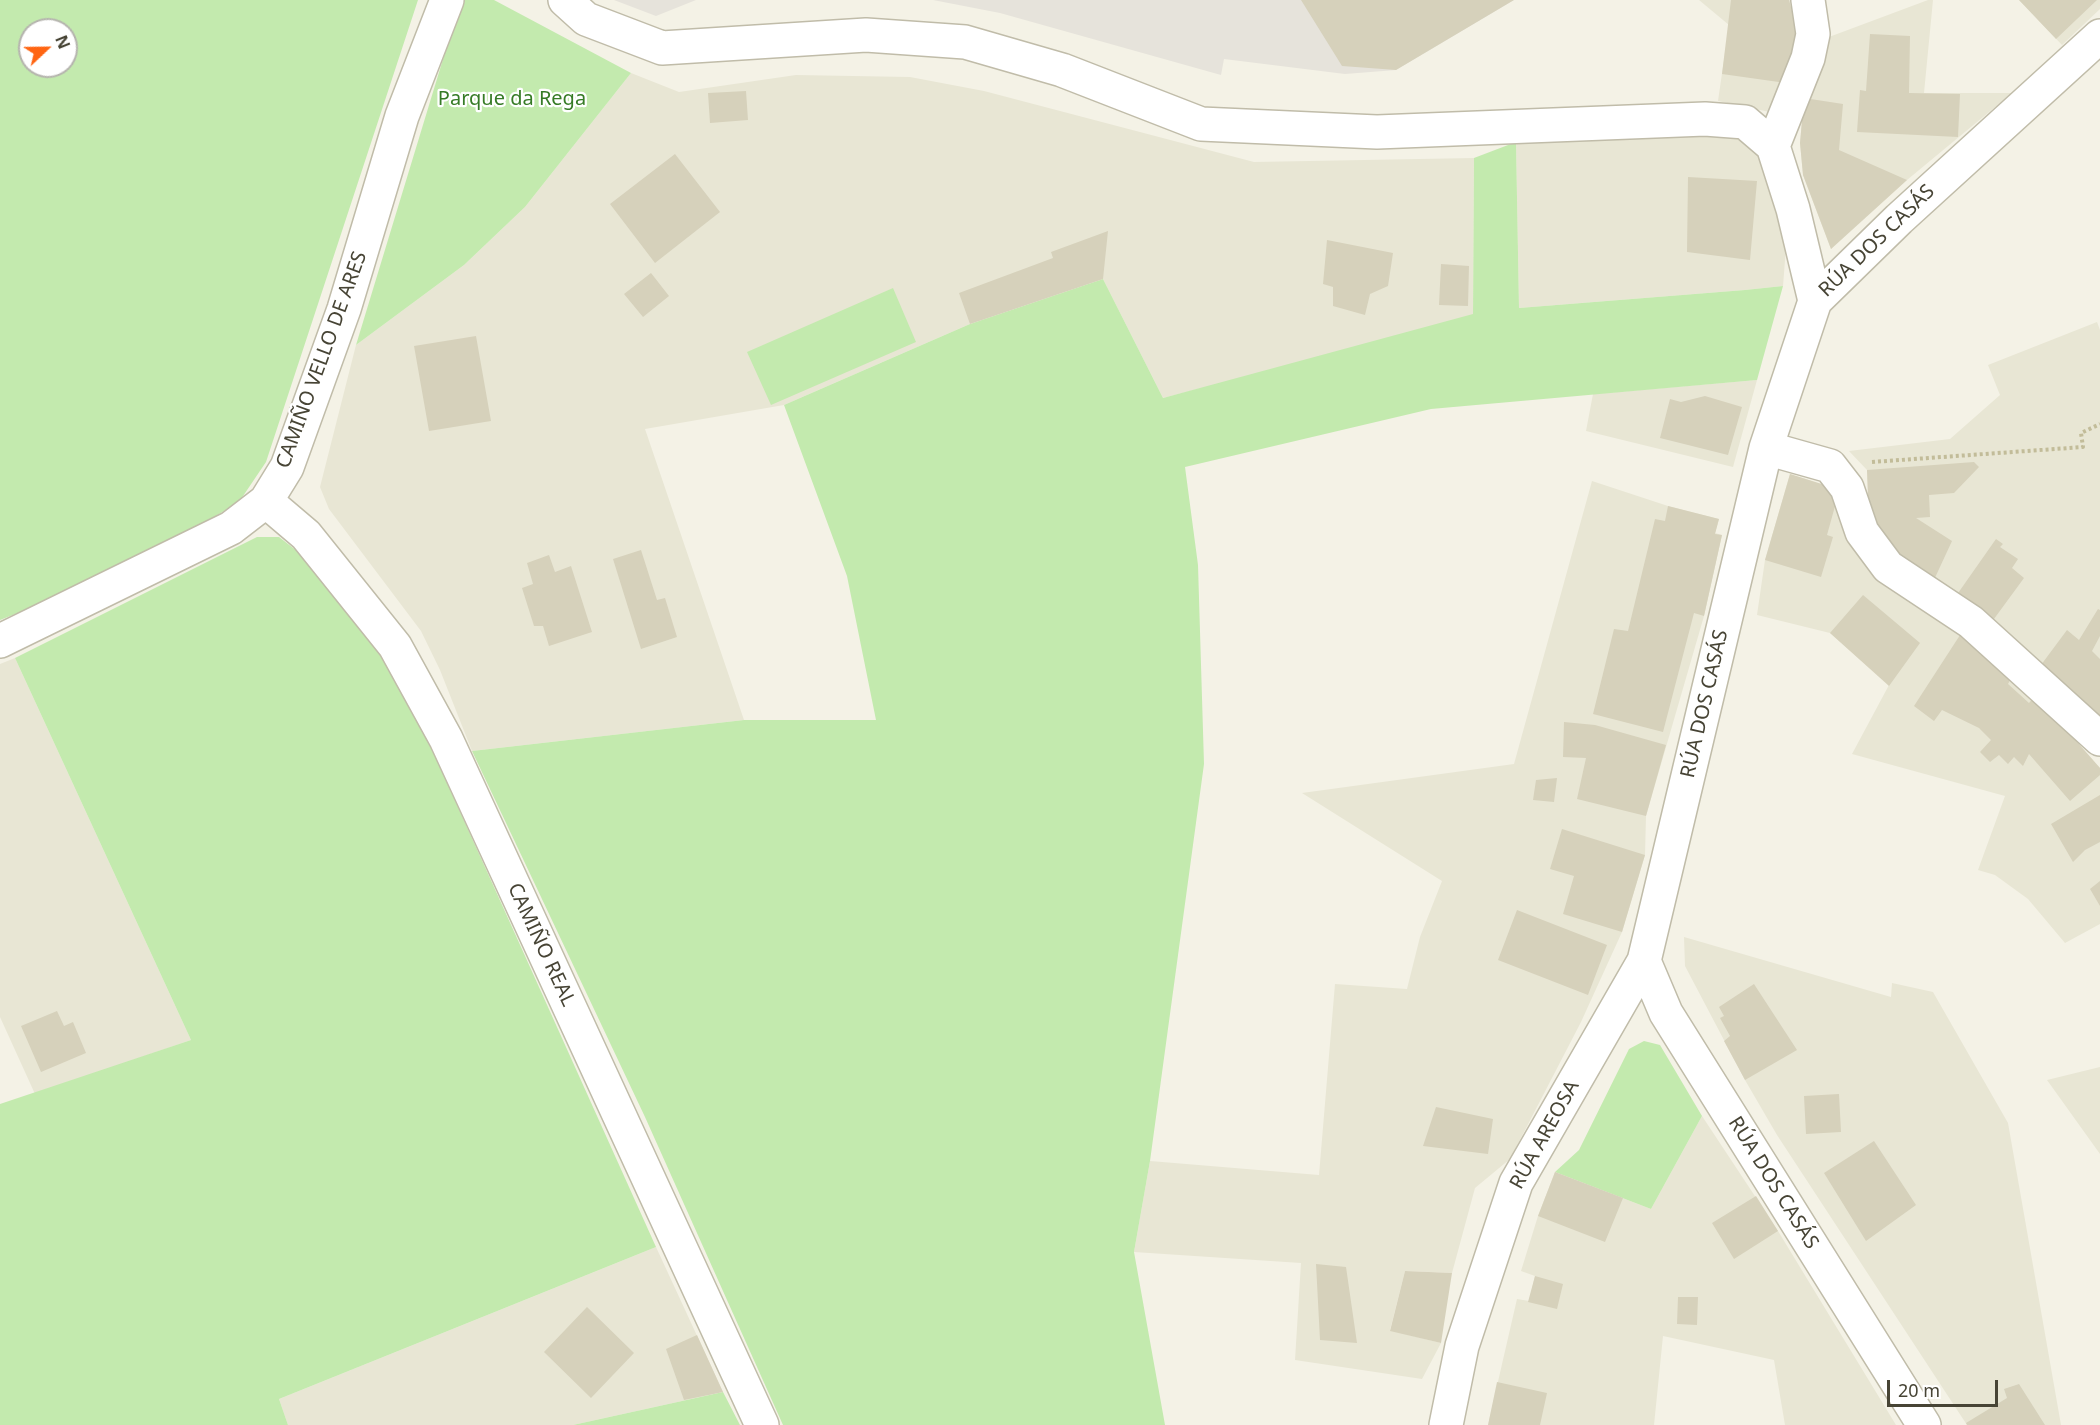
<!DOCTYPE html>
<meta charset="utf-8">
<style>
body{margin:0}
#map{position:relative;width:2100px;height:1425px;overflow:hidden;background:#f4f2e6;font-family:"Noto Sans",sans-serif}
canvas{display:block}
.north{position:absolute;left:18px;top:18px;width:60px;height:60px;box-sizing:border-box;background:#fff;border:2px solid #b5b4ae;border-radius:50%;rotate:68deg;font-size:16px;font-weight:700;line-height:24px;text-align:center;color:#474435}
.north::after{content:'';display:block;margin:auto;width:21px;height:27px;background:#ff6512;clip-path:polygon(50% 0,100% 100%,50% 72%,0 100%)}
.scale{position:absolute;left:1887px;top:1380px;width:111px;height:27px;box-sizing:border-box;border:3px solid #474435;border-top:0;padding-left:8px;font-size:18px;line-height:21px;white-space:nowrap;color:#474435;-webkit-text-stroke:4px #fff;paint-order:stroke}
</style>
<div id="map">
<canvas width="2100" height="1425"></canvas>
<div class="north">N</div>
<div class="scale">20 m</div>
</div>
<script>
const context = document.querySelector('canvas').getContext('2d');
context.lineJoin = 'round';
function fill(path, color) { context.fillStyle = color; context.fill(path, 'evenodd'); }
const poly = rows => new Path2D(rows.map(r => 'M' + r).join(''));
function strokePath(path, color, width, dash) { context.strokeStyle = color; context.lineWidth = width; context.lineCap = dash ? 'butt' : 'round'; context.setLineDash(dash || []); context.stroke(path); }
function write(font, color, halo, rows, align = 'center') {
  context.font = font + ' "Noto Sans",sans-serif'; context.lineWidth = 4.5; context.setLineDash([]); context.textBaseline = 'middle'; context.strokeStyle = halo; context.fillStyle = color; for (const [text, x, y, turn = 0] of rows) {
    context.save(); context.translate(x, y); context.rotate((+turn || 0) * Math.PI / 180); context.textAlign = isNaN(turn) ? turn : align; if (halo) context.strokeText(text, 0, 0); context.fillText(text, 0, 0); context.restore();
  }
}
fill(poly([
 [1699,0,1797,0,1802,19,1779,114,1718,101,1729,25],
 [1928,0,1933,0,1924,93,2012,93,1907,180,1831,249,1803,175,1800,143,1804,98,1829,37],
 [2019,0,2100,0,2100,9,2062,45],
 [631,73,679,92,796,75,910,77,984,91,1254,162,1474,158,1473,319,1163,398,1103,279,970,324,784,405,645,429,744,720,472,751,440,670,421,631,329,509,320,487,356,345,464,265,525,207],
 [1708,131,1743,138,1767,158,1787,234,1783,286,1745,290,1519,308,1516,142],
 [2097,322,2100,330,2100,722,1933,582,1869,521,1867,470,1849,451,1950,439,2000,395,1988,365],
 [1757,380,1733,467,1586,431,1593,394],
 [1790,474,1834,488,1982,649,2061,725,2100,768,2100,924,2065,943,2028,899,1995,875,1978,870,2005,796,1852,754,1889,685,1830,633,1757,615,1765,560],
 [1592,481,1668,506,1719,519,1715,533,1722,535,1704,616,1646,816,1645,855,1622,932,1581,1022,1510,1159,1475,1188,1452,1273,1405,1271,1390,1330,1441,1343,1422,1379,1295,1360,1301,1263,1134,1252,1150,1161,1319,1175,1335,984,1407,989,1420,937,1442,881,1302,793,1514,764],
 [15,658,191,1040,35,1094,0,1017,0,664],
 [1684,937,1891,997,1892,983,1933,992,2008,1123,2061,1425,1967,1425,1777,1135,1745,1080,1685,966],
 [2100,1067,2100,1154,2047,1080],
 [1702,1116,1778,1231,1896,1425,1785,1425,1774,1360,1663,1336,1654,1425,1488,1425,1517,1299,1529,1301,1535,1276,1521,1271,1538,1216,1555,1172,1651,1209],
 [656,1247,723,1392,573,1425,288,1425,279,1399]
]), '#e8e6d4');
fill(poly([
 [614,0,696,0,656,16],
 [933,0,1514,0,1396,70,1345,74,1224,59,1221,75,1000,13]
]), '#e6e3db');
fill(poly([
 [0,0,418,0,266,462,239,502,194,529,84,587,0,620],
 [30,30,66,30,66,66,30,66],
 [461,0,494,0,631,73,525,207,464,265,356,345],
 [1516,142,1519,308,1745,290,1783,286,1757,380,1431,409,1185,467,1198,565,1204,764,1150,1161,1134,1252,1165,1425,783,1425,645,1117,472,751,744,720,876,720,847,576,784,405,970,324,1103,279,1163,398,1473,314,1474,158],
 [893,288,916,342,771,405,747,352],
 [257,537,279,537,297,551,382,652,426,736,656,1247,279,1399,288,1425,0,1425,0,1104,191,1040,15,658],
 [1644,1041,1660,1045,1702,1116,1651,1209,1555,1172,1579,1150,1629,1049],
 [723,1392,740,1425,573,1425]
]), '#c3eaae');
fill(poly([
 [1301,0,1514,0,1396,70,1342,66],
 [1731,0,1789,0,1794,18,1802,19,1793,84,1722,74],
 [2019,0,2097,0,2056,39],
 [1870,34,1910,36,1909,93,1960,94,1958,137,1857,132,1860,90,1866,91],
 [746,91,748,120,710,123,708,93],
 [1804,98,1843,104,1839,150,1907,180,1831,249,1803,175,1800,143],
 [675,154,720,212,655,263,610,204],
 [1688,177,1757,181,1750,260,1687,252],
 [1108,231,1103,279,970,324,959,293,1053,258,1051,252],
 [1327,240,1393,253,1388,286,1370,294,1365,315,1333,306,1333,287,1323,284],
 [1441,264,1469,266,1468,306,1439,305],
 [651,273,669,296,643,317,624,294],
 [476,336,491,421,429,431,414,346],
 [1705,396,1742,407,1728,455,1660,438,1670,399,1681,402],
 [1974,462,1979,467,1954,493,1929,495,1930,517,1916,518,1952,541,1933,582,1896,560,1869,521,1867,470],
 [1790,474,1834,488,1837,499,1827,535,1833,537,1821,577,1765,560],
 [1668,506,1719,519,1715,534,1722,535,1704,616,1694,613,1663,732,1593,714,1614,629,1628,631,1655,519,1665,521],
 [1996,539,2003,544,2000,547,2018,559,2012,568,2024,578,1991,623,1956,596],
 [641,550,657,600,665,598,677,637,641,649,613,559],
 [549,555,555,572,571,566,592,632,549,646,543,626,534,626,522,588,533,584,527,563],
 [1863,595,1920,643,1889,686,1830,633],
 [2098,609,2100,610,2100,636,2092,651,2100,659,2100,722,2041,665,2067,630,2079,640],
 [1962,632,2011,678,2008,684,2029,703,2036,695,2100,768,2100,775,2070,801,2029,754,2023,766,2014,757,2008,764,1999,755,1990,762,1980,752,1991,740,1979,728,1942,710,1934,721,1914,706],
 [1564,722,1595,725,1666,745,1646,816,1577,799,1586,758,1563,757],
 [1557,778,1554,802,1533,800,1536,780],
 [2100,795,2100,842,2085,850,2073,862,2051,824],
 [1562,829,1645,855,1622,932,1563,914,1574,876,1550,869],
 [2100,881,2100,906,2090,889],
 [1517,910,1607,945,1588,995,1498,960],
 [1754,984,1797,1050,1745,1080,1724,1041,1730,1036,1720,1018,1724,1016,1719,1007],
 [57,1011,64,1026,73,1022,86,1053,41,1072,21,1026],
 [1839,1094,1841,1132,1806,1134,1804,1096],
 [1436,1107,1493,1119,1488,1154,1423,1146],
 [1874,1141,1916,1205,1866,1241,1824,1173],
 [1555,1172,1623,1198,1605,1242,1538,1216],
 [1756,1196,1778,1231,1734,1259,1712,1223],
 [1316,1264,1346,1267,1357,1343,1320,1340],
 [1405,1271,1452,1273,1441,1343,1390,1331],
 [1535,1276,1563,1284,1557,1309,1528,1302],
 [1678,1297,1698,1297,1697,1325,1677,1324],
 [587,1307,634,1353,591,1398,544,1352],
 [697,1335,723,1392,684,1400,666,1349],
 [1497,1382,1547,1393,1540,1425,1488,1425],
 [2019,1384,2045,1425,1967,1425,1966,1423,2007,1398,2004,1389]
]), '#d6d1bb');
const minor = poly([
 [565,0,586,19,662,48,866,35,965,42,1062,70,1201,124,1377,132,1705,119,1745,122,1773,146,1793,209,1815,301],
 [1773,146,1808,58,1813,34,1808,0],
 [1766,448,1830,466,1847,488,1862,532,1888,567,1971,622,2100,739],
 [266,501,306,535,395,646,446,739,762,1425],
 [0,641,231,528,266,501,287,467,344,309,402,116,447,0],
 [1446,1425,1462,1346,1516,1183,1644,961],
 [1924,1425,1666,1013,1644,961,1766,448,1815,301,1899,219,2100,36]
]);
strokePath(minor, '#c0bca9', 36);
strokePath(poly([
 [1872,462,2083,447,2081,433,2100,424]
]), '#c2bc99', 4, [3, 3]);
strokePath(minor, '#fff', 33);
write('20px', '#367b26', '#fff', [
 ["Parque da Rega",512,99]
]);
write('20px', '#474435', '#fff', [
 ["RÚA DOS CASÁS",1877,241,-44],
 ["CAMIÑO VELLO DE ARES",322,360,-70],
 ["RÚA DOS CASÁS",1705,704,-77],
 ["CAMIÑO REAL",541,945,65],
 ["RÚA AREOSA",1545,1135,-61],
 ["RÚA DOS CASÁS",1773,1183,58]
]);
</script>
